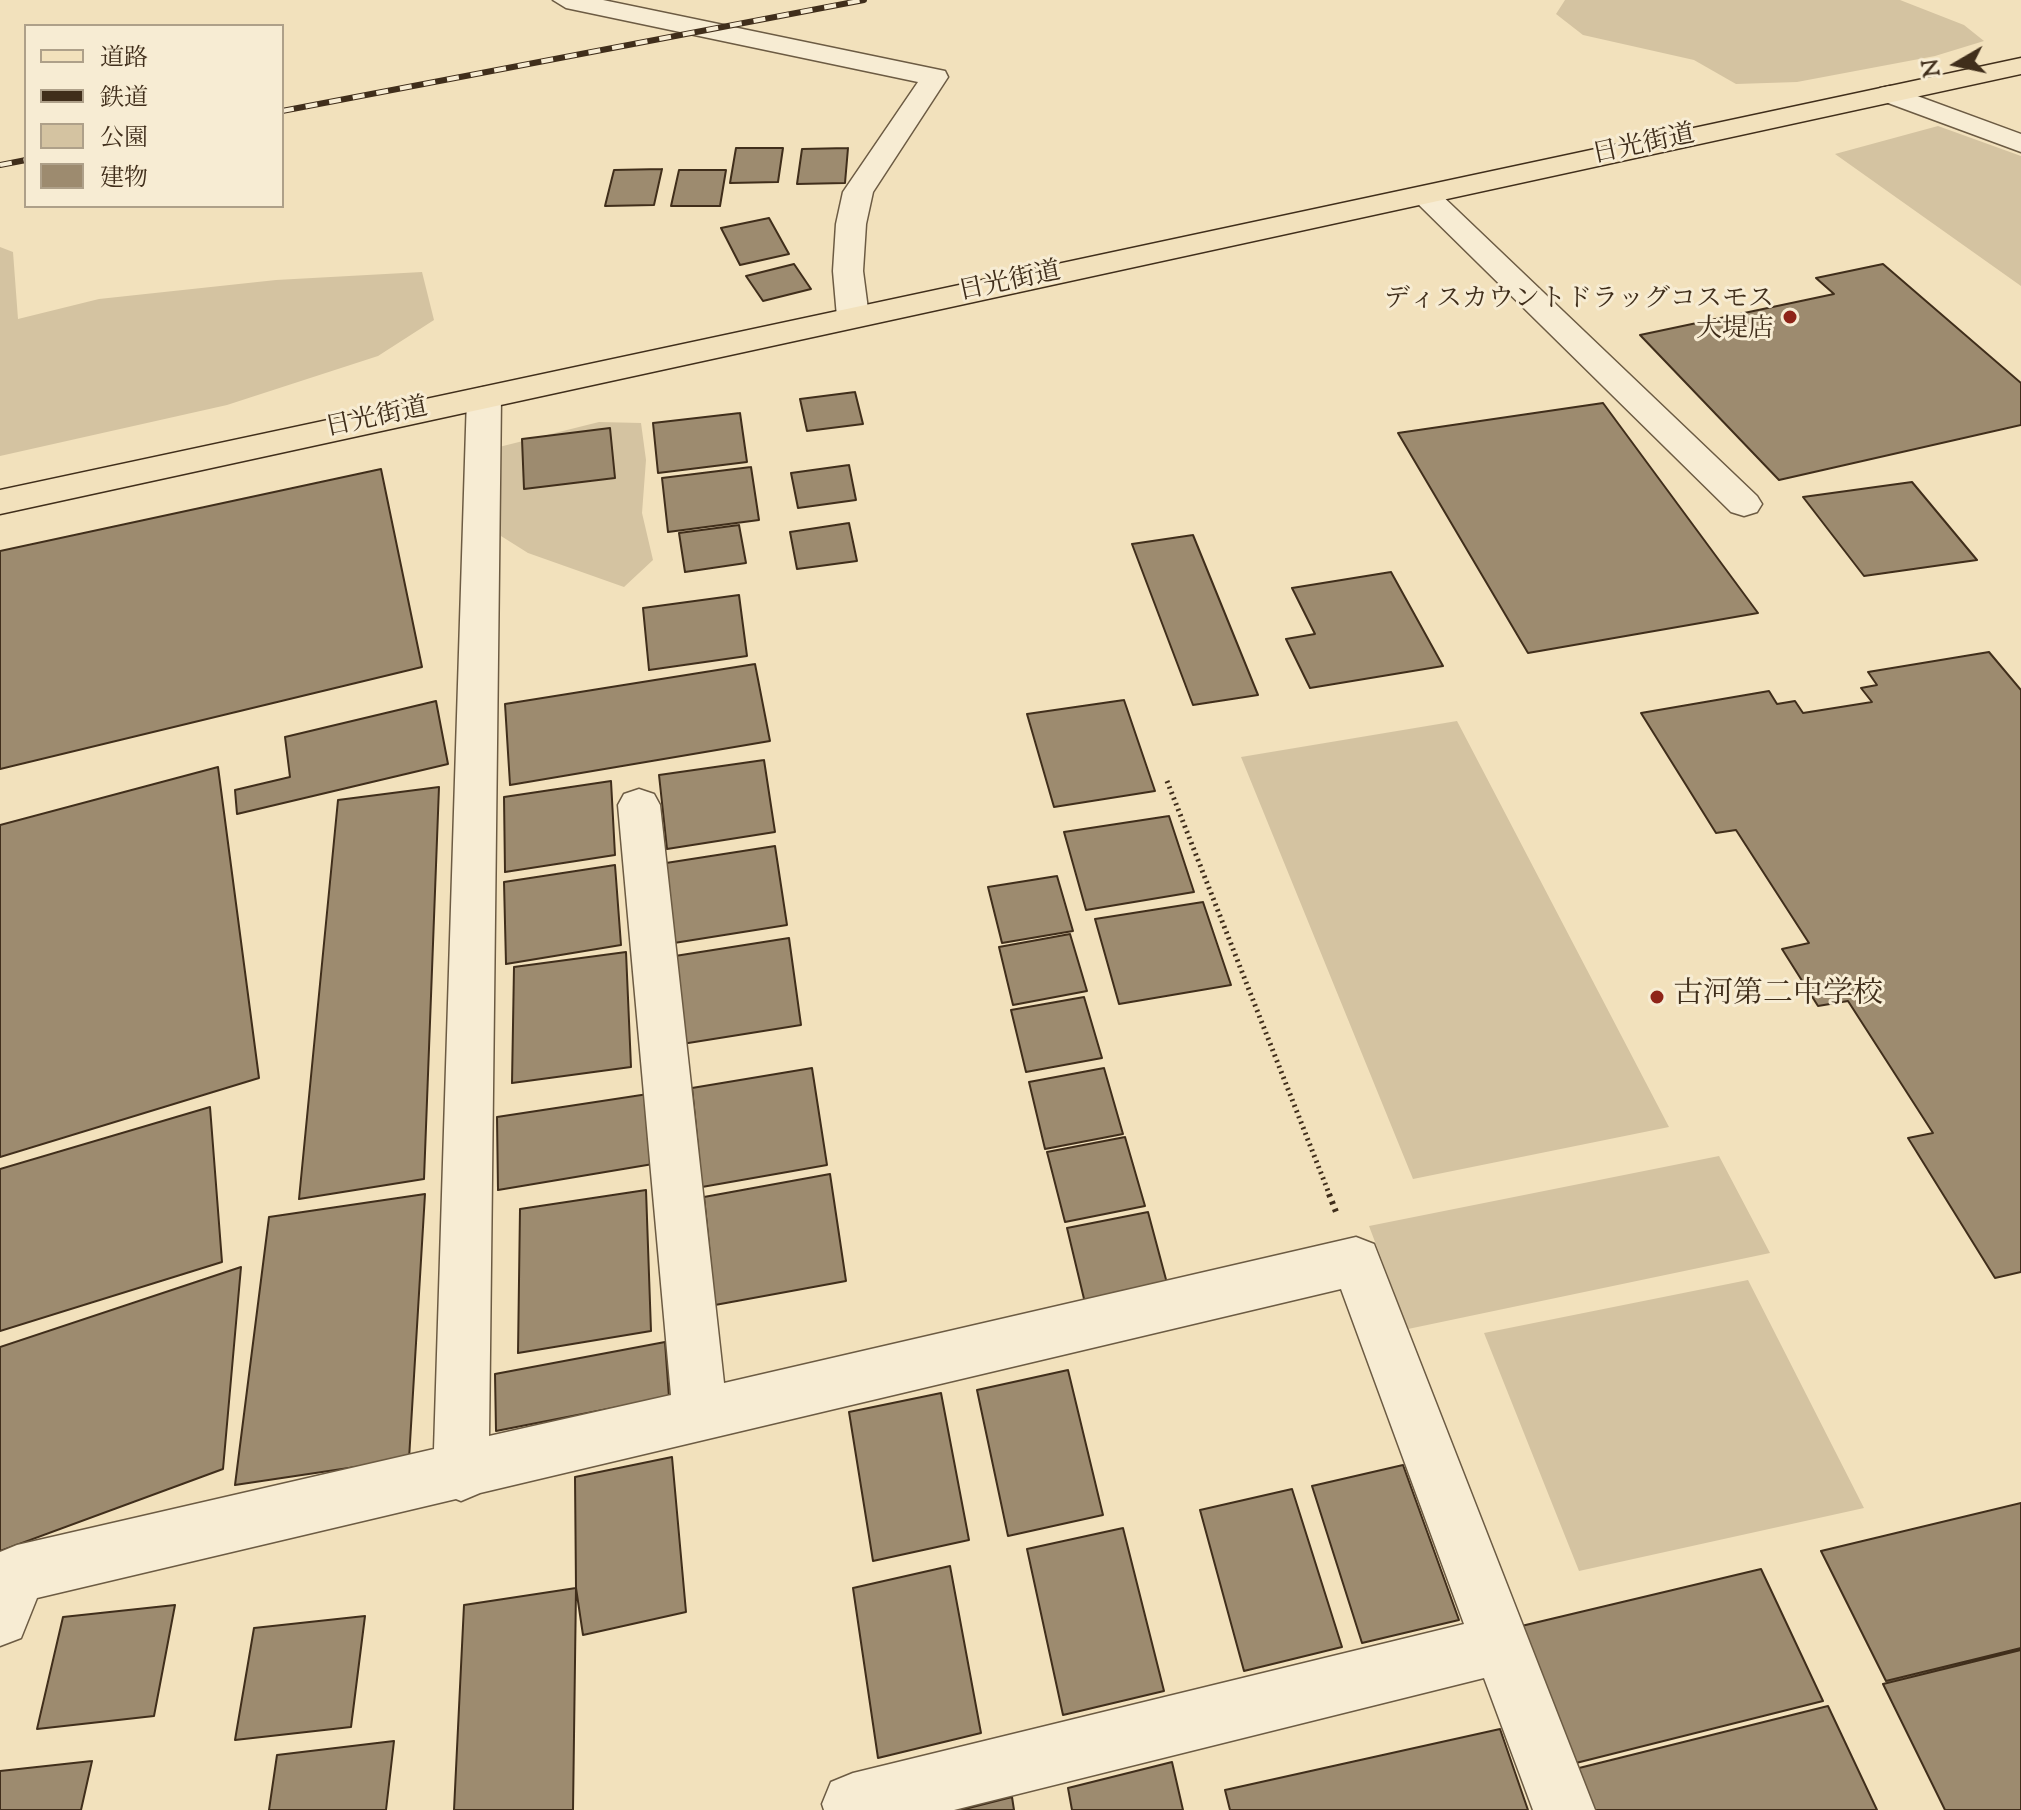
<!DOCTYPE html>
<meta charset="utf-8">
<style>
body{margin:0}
#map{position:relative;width:2021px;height:1810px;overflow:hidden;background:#f2e1bc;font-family:"Sorts Mill Goudy","Noto Serif JP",serif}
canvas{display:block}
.legend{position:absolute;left:24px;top:24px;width:260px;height:184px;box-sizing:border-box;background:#f7ecd3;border:2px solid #aea089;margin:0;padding:10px 14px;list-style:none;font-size:24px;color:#402e1b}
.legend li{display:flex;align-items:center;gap:16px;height:40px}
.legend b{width:40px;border:2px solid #aea089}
.north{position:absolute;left:1917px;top:24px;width:80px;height:80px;-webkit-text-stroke:6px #f7ecd3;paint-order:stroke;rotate:261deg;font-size:22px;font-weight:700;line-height:32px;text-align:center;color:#402e1b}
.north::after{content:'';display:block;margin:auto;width:28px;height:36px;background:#402e1b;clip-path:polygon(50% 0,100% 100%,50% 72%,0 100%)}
</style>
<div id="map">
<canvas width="2021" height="1810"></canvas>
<ul class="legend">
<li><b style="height:10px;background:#f2e1bc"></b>道路</li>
<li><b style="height:10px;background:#402e1b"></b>鉄道</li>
<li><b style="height:22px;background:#d4c3a1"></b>公園</li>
<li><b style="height:22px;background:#9d8b6f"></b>建物</li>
</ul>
<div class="north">N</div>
</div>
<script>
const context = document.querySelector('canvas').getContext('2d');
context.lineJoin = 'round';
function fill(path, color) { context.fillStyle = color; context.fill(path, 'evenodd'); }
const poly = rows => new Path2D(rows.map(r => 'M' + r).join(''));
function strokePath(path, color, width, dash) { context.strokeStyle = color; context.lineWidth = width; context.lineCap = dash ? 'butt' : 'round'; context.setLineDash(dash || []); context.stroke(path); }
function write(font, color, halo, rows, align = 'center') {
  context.font = font + ' "Sorts Mill Goudy","Noto Serif JP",serif'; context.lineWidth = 6; context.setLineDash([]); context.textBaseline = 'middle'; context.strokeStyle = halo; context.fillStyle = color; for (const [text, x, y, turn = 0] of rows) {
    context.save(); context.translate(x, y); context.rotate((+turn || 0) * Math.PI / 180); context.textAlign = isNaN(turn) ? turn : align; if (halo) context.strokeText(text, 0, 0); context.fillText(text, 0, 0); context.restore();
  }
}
fill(poly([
 [1565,0,1900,0,1964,25,1984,41,1935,56,1797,82,1736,84,1694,60,1583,35,1556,14],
 [1938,126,2021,156,2021,286,1835,154],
 [0,247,13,252,18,319,99,299,276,280,422,272,434,320,378,356,227,405,0,456],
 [599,422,641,423,646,460,642,513,653,560,624,587,528,553,501,536,499,447],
 [1457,721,1669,1127,1413,1179,1241,757],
 [1719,1156,1770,1253,1408,1329,1369,1226],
 [1748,1280,1864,1508,1579,1571,1484,1333]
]), '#d4c3a1');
const building = poly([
 [736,148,783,148,778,182,730,183,736,148],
 [848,148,845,183,797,184,802,149,848,148],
 [662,169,654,205,605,206,614,170,662,169],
 [679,170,726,170,720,206,671,206,679,170],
 [769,218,789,254,740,265,721,228,769,218],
 [794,264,811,289,763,301,746,276,794,264],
 [1883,264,2021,383,2021,425,1779,480,1640,335,1834,294,1816,278,1883,264],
 [855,392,863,424,807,431,800,399,855,392],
 [1603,403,1758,613,1528,653,1398,433,1603,403],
 [740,413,747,462,658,473,653,423,740,413],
 [610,428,615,478,524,489,522,439,610,428],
 [849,465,856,500,798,508,791,473,849,465],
 [751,467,759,520,668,532,662,478,751,467],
 [381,469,422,667,0,769,0,551,381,469],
 [1912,482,1977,560,1864,576,1803,497,1912,482],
 [849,523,857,561,797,569,790,532,849,523],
 [739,525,746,563,685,572,679,533,739,525],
 [1193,535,1258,695,1193,705,1132,544,1193,535],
 [1391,572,1443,666,1310,688,1286,639,1315,634,1292,588,1391,572],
 [739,595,747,656,649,670,643,608,739,595],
 [1989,652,2021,690,2021,1272,1995,1278,1908,1138,1933,1133,1848,1001,1818,1006,1782,949,1809,943,1736,830,1716,833,1641,713,1769,691,1777,704,1795,701,1803,713,1872,702,1861,688,1877,685,1868,672,1989,652],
 [755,664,770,741,510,785,505,704,755,664],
 [1124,700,1155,791,1054,807,1027,714,1124,700],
 [436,701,448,764,237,814,235,790,290,777,285,737,436,701],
 [764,760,775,832,667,849,659,775,764,760],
 [218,767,259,1078,0,1157,0,825,218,767],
 [611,781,615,855,505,872,504,797,611,781],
 [439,787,424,1179,299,1199,338,800,439,787],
 [1169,816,1194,892,1086,910,1064,832,1169,816],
 [775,846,787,925,674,943,666,863,775,846],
 [615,865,621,945,506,964,504,882,615,865],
 [1057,876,1073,931,1002,943,988,887,1057,876],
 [1203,902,1231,985,1119,1004,1095,919,1203,902],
 [1070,934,1087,991,1013,1005,999,947,1070,934],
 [789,938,801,1025,682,1044,675,956,789,938],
 [626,952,631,1067,512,1083,514,967,626,952],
 [1084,997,1102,1058,1026,1072,1011,1010,1084,997],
 [812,1068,827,1165,702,1187,692,1088,812,1068],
 [1104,1068,1123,1134,1045,1149,1029,1082,1104,1068],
 [648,1094,653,1164,498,1190,497,1117,648,1094],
 [210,1107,222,1262,0,1331,0,1169,210,1107],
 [1125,1137,1145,1206,1065,1222,1047,1152,1125,1137],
 [830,1174,846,1281,715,1305,704,1197,830,1174],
 [646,1190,651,1331,518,1353,520,1209,646,1190],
 [425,1194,409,1459,235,1485,269,1217,425,1194],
 [1148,1212,1168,1287,1085,1303,1067,1228,1148,1212],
 [241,1267,223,1469,0,1551,0,1347,241,1267],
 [665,1342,669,1397,496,1431,495,1374,665,1342],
 [1068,1370,1103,1515,1008,1536,977,1390,1068,1370],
 [941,1393,969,1540,873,1561,849,1412,941,1393],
 [672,1457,686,1612,583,1635,576,1588,575,1477,672,1457],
 [1403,1465,1459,1620,1362,1643,1312,1486,1403,1465],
 [1292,1489,1342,1647,1244,1671,1200,1510,1292,1489],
 [2021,1503,2021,1648,1886,1681,1821,1551,2021,1503],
 [1123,1528,1164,1691,1063,1715,1027,1549,1123,1528],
 [950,1566,981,1733,878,1758,853,1588,950,1566],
 [1761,1569,1823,1701,1564,1766,1513,1628,1761,1569],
 [576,1588,573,1810,454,1810,464,1605,576,1588],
 [175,1605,154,1716,37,1729,63,1617,175,1605],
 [365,1616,351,1727,235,1740,254,1628,365,1616],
 [2021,1650,2021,1810,1945,1810,1883,1684,2021,1650],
 [1828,1706,1877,1810,1582,1810,1567,1771,1828,1706],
 [1500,1729,1528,1810,1230,1810,1225,1790,1500,1729],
 [394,1741,386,1810,269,1810,277,1755,394,1741],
 [92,1761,81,1810,0,1810,0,1771,92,1761],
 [1172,1762,1183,1810,1072,1810,1068,1788,1172,1762],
 [1012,1797,1014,1810,961,1810,1012,1797]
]);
fill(building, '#9d8b6f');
strokePath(building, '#402e1b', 2);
const minor = poly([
 [553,0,603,0,945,71,948,77,873,192,866,224,863,271,869,317,864,324,853,327,842,324,837,317,833,271,836,224,843,192,918,82,566,8,553,0],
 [1890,86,2021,134,2021,152,1880,100,1876,94,1880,88,1890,86],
 [1425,186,1435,189,1757,496,1762,504,1757,512,1744,516,1731,512,1415,201,1410,195,1415,189,1425,186],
 [484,387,496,390,501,397,489,1436,671,1395,618,805,624,794,639,789,654,794,660,805,724,1383,1356,1237,1374,1244,1595,1810,1533,1810,1484,1678,954,1810,824,1810,822,1804,831,1782,853,1773,1464,1624,1341,1289,480,1493,461,1501,456,1499,37,1598,21,1638,0,1646,0,1552,17,1545,434,1449,467,397,472,390,484,387]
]);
const major = poly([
 [2021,58,2021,74,0,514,0,490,2021,58]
]);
strokePath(minor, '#6c5b43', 3);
strokePath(major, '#402e1b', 3);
strokePath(poly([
 [1167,781,1330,1196]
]), '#402e1b', 5, [2, 4]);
strokePath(poly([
 [1329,1194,1336,1212]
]), '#402e1b', 6, [3, 5]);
fill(minor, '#f7ecd3');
fill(major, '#f2e1bc');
const rail = poly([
 [282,111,864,0],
 [0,165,26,160]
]);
strokePath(rail, '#402e1b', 6);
strokePath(rail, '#f7ecd3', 4, [12]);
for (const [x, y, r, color] of [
 [1790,317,8,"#8f2418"],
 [1657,997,8,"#8f2418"]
]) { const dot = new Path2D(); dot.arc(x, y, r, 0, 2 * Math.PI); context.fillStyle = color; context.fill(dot); strokePath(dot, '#f7ecd3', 3); }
write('26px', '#402e1b', '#f7ecd3', [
 ["日光街道",1644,147,-12],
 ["日光街道",1010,284,-12],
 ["日光街道",377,420,-12]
]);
write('26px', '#402e1b', '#f7ecd3', [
 ["ディスカウントドラッグコスモス",1774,302],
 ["大堤店",1774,332]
], 'right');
write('30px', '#402e1b', '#f7ecd3', [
 ["古河第二中学校",1673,997]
], 'left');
</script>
